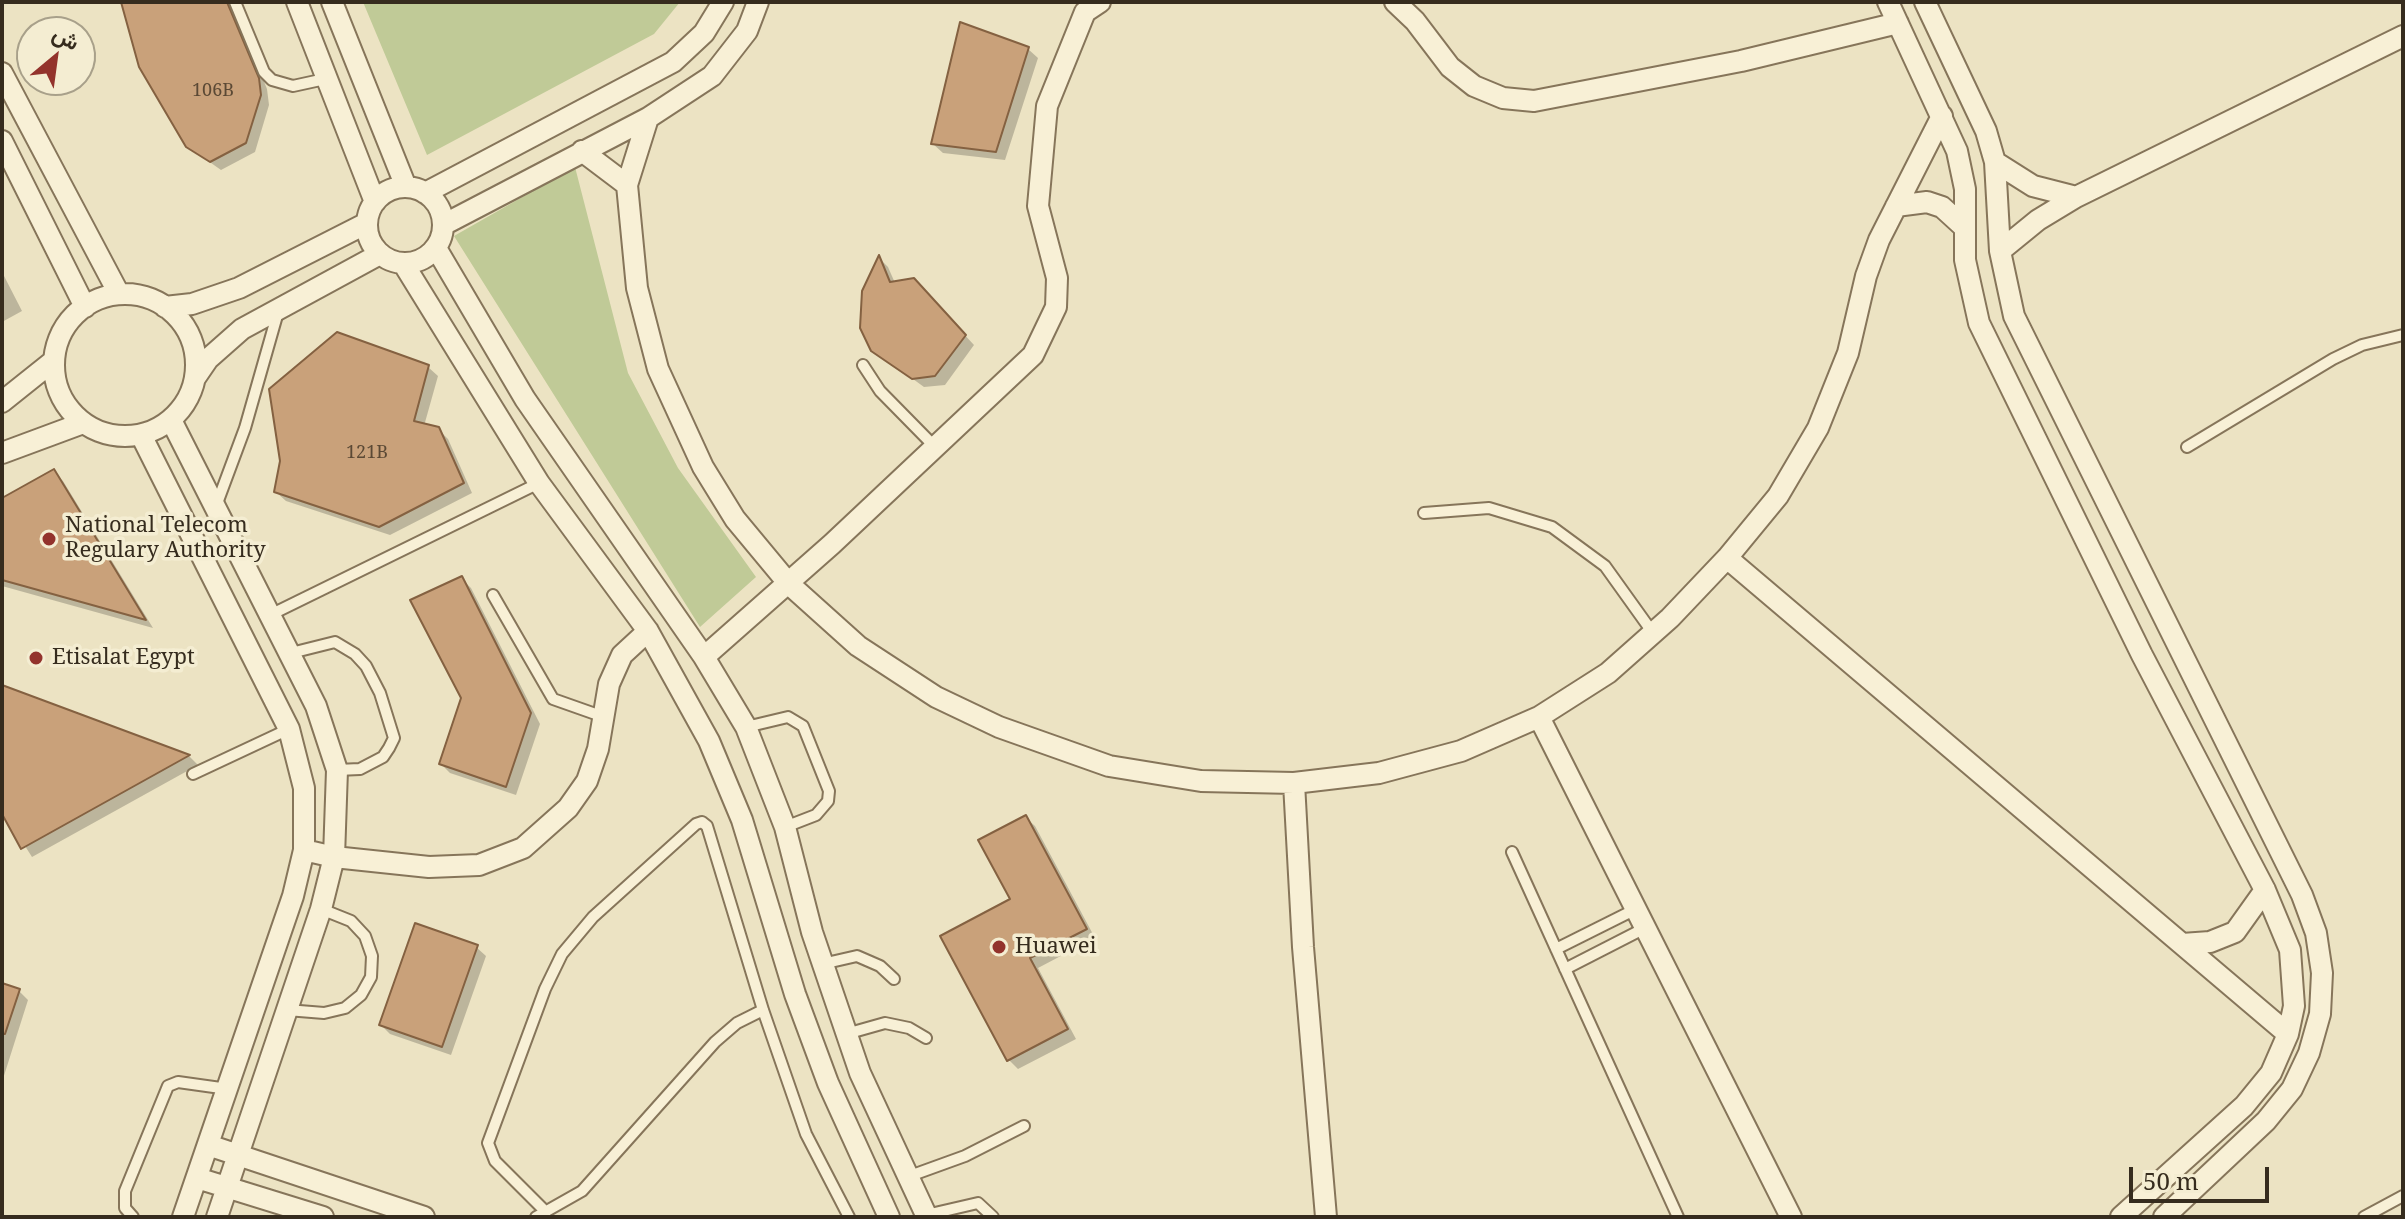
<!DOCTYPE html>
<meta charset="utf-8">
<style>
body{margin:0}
#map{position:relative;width:2405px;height:1219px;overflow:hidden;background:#ece3c3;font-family:"Noto Serif",Vazirmatn,serif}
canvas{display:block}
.frame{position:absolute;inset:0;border:4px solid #362c1e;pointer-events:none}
.north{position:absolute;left:16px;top:16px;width:80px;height:80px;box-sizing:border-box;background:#f4edd2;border:2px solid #a8a08a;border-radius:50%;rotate:29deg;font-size:22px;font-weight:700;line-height:32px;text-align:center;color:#362c1e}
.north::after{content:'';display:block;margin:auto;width:28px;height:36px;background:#93332c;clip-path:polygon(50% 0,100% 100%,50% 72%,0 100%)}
.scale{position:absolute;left:2129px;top:1167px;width:140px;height:36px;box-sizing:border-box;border:4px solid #362c1e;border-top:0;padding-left:10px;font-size:24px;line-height:28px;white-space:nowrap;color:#362c1e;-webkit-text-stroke:6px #f4edd2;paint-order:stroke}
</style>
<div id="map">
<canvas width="2405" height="1219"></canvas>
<div class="frame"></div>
<div class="north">ش</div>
<div class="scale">50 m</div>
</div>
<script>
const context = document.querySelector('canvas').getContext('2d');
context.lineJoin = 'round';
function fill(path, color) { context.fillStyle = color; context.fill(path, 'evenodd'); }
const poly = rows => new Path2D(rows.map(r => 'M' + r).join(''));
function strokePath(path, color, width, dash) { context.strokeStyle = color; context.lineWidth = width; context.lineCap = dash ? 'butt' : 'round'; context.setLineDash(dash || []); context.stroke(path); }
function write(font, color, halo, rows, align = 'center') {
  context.font = font + ' "Noto Serif",serif'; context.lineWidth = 7; context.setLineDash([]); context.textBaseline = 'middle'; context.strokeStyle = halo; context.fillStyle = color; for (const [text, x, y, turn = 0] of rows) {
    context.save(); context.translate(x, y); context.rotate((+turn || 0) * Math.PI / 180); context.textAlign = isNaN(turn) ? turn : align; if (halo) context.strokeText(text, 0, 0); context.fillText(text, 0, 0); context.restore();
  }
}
fill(poly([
 [363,2,680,2,654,34,427,155],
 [575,167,628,373,678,468,756,577,700,627,454,236]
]), '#c0ca97');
fill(poly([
 [126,2,229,2,234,7,267,89,269,105,255,152,221,170,187,146],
 [1028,49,1038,58,1005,160,943,153,933,144],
 [880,259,888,267,895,283,923,290,974,345,945,385,924,387,873,350],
 [2,272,22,311,2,322],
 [428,367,438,376,424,426,438,429,448,439,472,493,390,535,286,501,276,492],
 [54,472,63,481,153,628,2,586,2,501],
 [462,579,471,588,540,724,516,795,450,773,441,764,463,698],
 [2,687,189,756,198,765,32,857,2,810],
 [1025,817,1035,826,1095,938,1038,968,1076,1039,1018,1069,1009,1060,1012,900],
 [476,947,486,956,451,1055,390,1034,381,1025],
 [2,985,19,991,28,1000,2,1082]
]), '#0003');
const building = poly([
 [121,2,227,2,259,78,261,95,246,143,210,162,186,147,139,67,121,2],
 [960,22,1029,47,996,152,931,144,960,22],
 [879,255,890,282,914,278,966,335,935,376,912,379,871,351,860,328,862,291,879,255],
 [337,332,429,365,414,421,439,427,464,483,379,527,274,492,280,461,269,389,337,332],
 [54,469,146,620,2,580,2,498,54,469],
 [462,576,531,713,506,787,439,764,461,698,410,600,462,576],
 [2,685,190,755,21,849,2,814,2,685],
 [1026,815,1087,929,1030,958,1068,1029,1007,1061,940,936,1010,899,978,840,1026,815],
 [415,923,478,945,442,1047,379,1025,415,923],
 [2,983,20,989,5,1034,2,1034,2,983]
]);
fill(building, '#c9a17a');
strokePath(building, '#846141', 2);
const lane = poly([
 [235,2,264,72,272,80,293,86,325,79],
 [863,365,880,391,936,448],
 [2187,447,2333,359,2362,345,2403,335],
 [216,506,245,428,278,312],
 [1424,513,1489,508,1552,527,1605,566,1653,633],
 [493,595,553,699,604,717],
 [270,615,539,483],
 [291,653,335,642,355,654,366,666,380,693,394,738,389,748,383,757,360,769,337,770],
 [746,727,788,717,803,726,829,791,828,801,816,815,785,827],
 [193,774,289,729],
 [1512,852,1678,1217],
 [1556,949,1636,909],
 [822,964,857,956,880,966,894,979],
 [1565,969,1645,928],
 [287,1010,324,1013,345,1008,361,995,371,977,372,956,365,936,351,921,321,909],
 [846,1034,885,1023,909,1028,926,1038],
 [907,1177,965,1156,1024,1126],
 [546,1212,495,1161,488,1143,545,989,562,954,593,917,696,824,702,822,707,826,763,1010,806,1134,849,1217],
 [926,1215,978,1203,993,1217],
 [133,1217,125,1208,125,1191,168,1086,178,1082,228,1089],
 [536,1217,582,1191,715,1042,737,1023,763,1010],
 [2364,1217,2403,1196]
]);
const street = poly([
 [297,2,375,202],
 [332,2,406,187],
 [1395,2,1415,21,1450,67,1474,86,1503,98,1534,101,1741,61,1898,23],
 [1888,2,1957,151,1965,189,1965,260,1979,323,2142,655,2265,890,2290,950,2294,1006,2288,1034,2271,1073,2244,1106,2121,1217],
 [1925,2,1986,131,1995,162,2000,251,2014,316,2302,895,2316,933,2322,973,2320,1014,2309,1053,2292,1089,2266,1121,2164,1217],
 [2,73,119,294],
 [648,118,627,185,637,288,658,369,703,467,735,519,789,584,858,646,936,697,999,727,1109,766,1201,781,1294,783,1379,773,1461,751,1539,717,1608,673,1670,618,1727,558,1778,496,1818,428,1848,353,1866,276,1879,240,1942,116],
 [2,141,85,307],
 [582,151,627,185],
 [1995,162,2033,186,2076,197],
 '367 225a38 38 0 1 1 76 0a38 38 0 1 1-76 0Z',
 [425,193,673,62,704,33,723,2],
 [1896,206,1927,202,1942,207,1965,228],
 [443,225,648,118,712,76,747,31,758,2],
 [436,248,525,399,704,657,746,727,785,827,812,932,860,1073,927,1217],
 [2000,251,2038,220,2076,197,2403,36],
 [403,263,539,483,648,631,709,741,742,820,795,994,828,1083,889,1217],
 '54 365a71 71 0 1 1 142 0a71 71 0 1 1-142 0Z',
 [165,307,192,304,239,288,367,223],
 [195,378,208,359,242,329,380,254],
 [2,402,52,362],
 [171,420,316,706,337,770,334,857,321,909,217,1217],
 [141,435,289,729,304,788,304,850,293,896,183,1217],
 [2,453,83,423],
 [1727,558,2288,1034],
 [704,657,832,544,1033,355,1056,307,1057,278,1038,206,1047,106,1085,12,1100,2],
 [1539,717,1791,1217],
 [1294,783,1303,947,1326,1217],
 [304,850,334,857,429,867,479,865,523,848,568,808,587,781,598,749,609,684,622,655,648,631],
 [2182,944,2210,942,2235,932,2265,890],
 [208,1145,424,1217],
 [197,1178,323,1217]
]);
strokePath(lane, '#86755a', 14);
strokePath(street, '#86755a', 24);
strokePath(lane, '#f8f0d6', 10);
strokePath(street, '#f8f0d6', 20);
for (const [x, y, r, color] of [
 [49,539,8,"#93332c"],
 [36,658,8,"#93332c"],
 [999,947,8,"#93332c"]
]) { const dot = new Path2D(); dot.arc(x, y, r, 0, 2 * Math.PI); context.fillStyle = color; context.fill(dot); strokePath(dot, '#f4edd2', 3); }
write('18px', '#5b4935', null, [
 ["106B",213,91],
 ["121B",367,453]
]);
write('22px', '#362c1e', '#f4edd2', [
 ["National Telecom",65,526],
 ["Regulary Authority",65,551],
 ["Etisalat Egypt",52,658],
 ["Huawei",1015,947]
], 'left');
</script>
